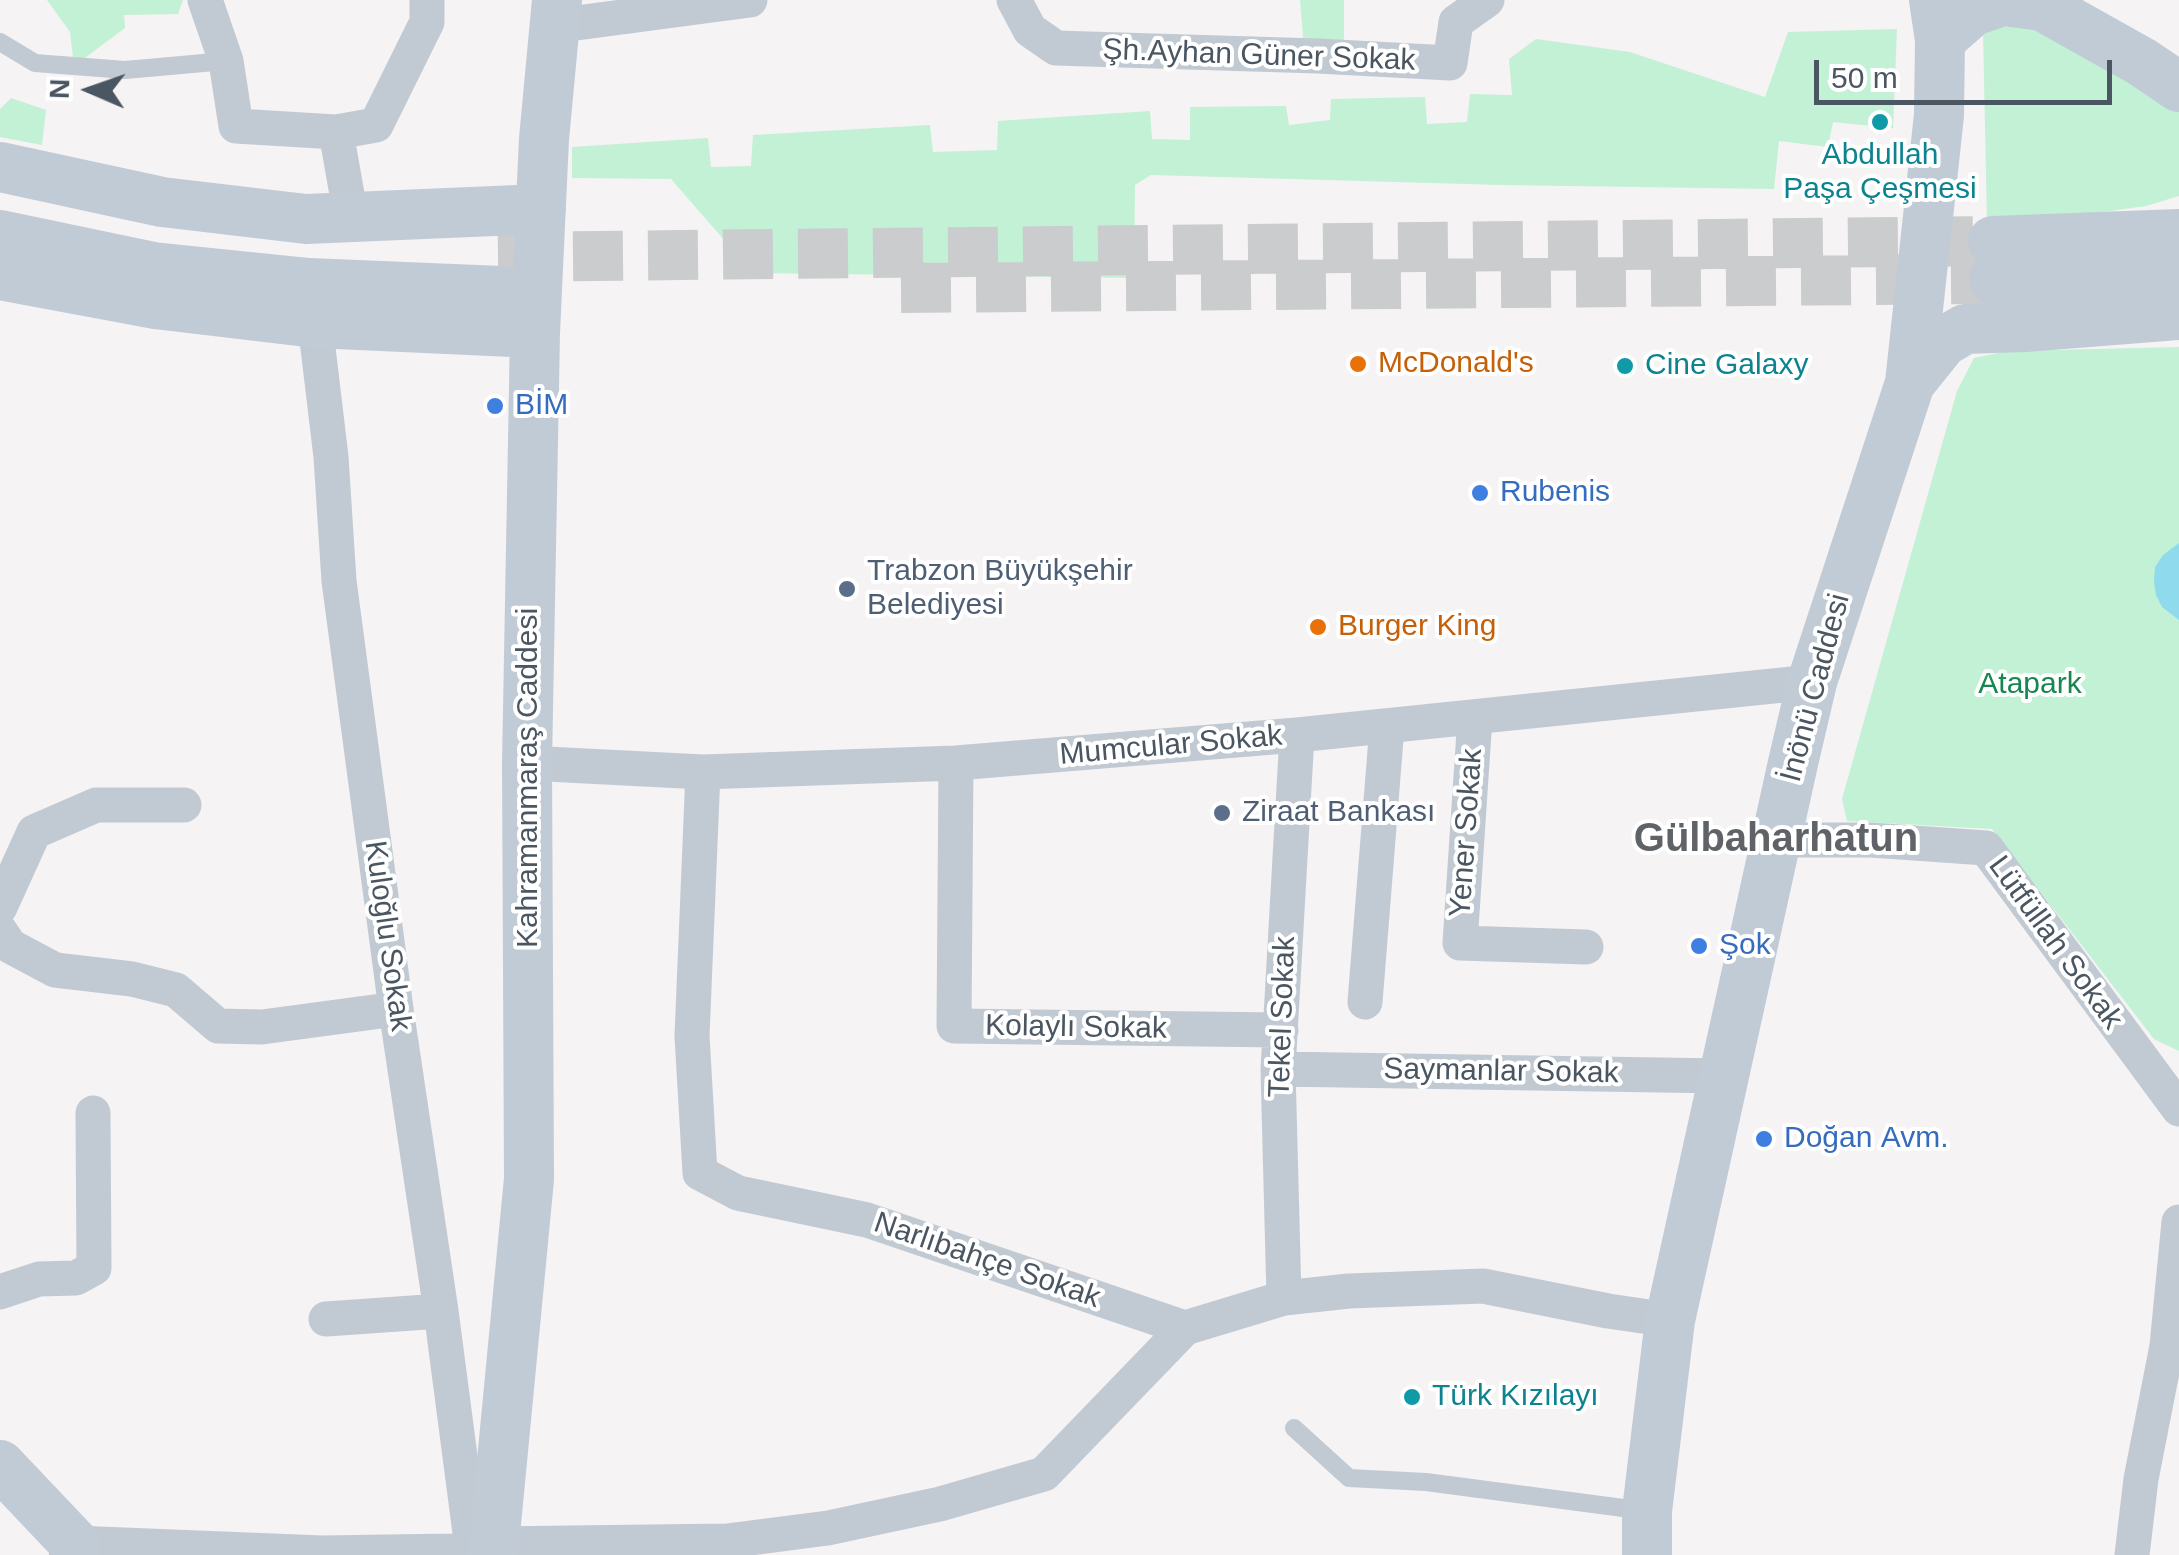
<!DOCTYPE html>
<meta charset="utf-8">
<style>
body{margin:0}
#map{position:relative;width:2179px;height:1555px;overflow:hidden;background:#f5f3f3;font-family:Helvetica,sans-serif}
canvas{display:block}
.north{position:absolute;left:40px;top:40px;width:100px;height:100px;-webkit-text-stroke:8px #fff;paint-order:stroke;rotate:272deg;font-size:28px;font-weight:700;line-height:40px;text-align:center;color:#4a5661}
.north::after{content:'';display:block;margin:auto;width:35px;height:45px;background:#4a5661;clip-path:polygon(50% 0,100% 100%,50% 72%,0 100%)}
.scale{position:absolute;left:1814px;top:60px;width:298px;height:45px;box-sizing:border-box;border:5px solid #4a5661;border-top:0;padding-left:12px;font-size:30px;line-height:35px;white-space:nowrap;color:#4a5661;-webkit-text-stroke:8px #fff;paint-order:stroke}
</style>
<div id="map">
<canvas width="2179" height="1555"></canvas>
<div class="north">N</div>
<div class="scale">50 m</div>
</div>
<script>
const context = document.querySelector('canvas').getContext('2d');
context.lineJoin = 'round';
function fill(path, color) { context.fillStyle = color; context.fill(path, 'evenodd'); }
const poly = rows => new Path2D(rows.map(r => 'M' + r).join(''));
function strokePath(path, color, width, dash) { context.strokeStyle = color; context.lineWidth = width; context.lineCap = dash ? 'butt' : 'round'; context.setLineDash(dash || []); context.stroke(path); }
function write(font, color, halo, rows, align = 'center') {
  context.font = font + ' Helvetica,sans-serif'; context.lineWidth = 8; context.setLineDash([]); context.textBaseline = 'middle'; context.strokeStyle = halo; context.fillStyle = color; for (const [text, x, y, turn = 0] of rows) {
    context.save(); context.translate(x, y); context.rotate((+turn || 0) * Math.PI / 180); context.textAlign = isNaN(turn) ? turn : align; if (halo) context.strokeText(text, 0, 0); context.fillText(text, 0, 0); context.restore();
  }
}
fill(poly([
 [47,0,183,0,178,14,124,15,125,28,74,66,70,32],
 [1300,0,1344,0,1344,49,1304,48],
 [2017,24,2043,28,2179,108,2179,196,2146,206,2039,221,1987,222,1983,32],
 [1897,29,1893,128,1833,122,1828,147,1779,141,1774,189,1501,185,1151,175,1135,185,1134,278,753,273,671,179,572,178,572,147,708,138,711,167,751,166,753,135,930,125,933,152,997,150,998,121,1150,111,1152,139,1190,140,1190,107,1286,106,1289,125,1330,120,1331,99,1425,97,1427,124,1467,122,1470,94,1512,95,1509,59,1536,39,1630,52,1765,97,1788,32],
 [11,98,46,110,42,145,0,137,0,109],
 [2179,347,2179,1051,2154,1039,1992,829,1847,821,1842,799,1957,391,1974,358,2008,351]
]), '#c3f1d5');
fill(poly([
 [2179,543,2179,620,2162,607,2156,595,2154,582,2155,567,2163,555]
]), '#90daee');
strokePath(poly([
 [498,257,1993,241],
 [901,288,1994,279]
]), '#caccce', 50, [50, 25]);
strokePath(poly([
 [0,42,35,63,125,70,226,61],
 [1294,1428,1349,1478,1426,1482,1646,1511]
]), '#c1cad2', 18);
strokePath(poly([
 [205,0,226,61,236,126,336,132,351,217],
 [1014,0,1030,30,1056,48,1318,56,1450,63,1456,22,1487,0],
 [554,26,750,0],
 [336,132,376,125,427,22,427,0],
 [315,323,331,457,339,581,396,1009,441,1311,472,1548],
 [1475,717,1460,943,1586,947],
 [527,763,703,772,956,763,1297,735,1812,682],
 [956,763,954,1026,1281,1030],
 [703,772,692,1036,700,1173,738,1193,867,1220,1185,1328,1284,1298,1349,1291,1483,1286,1608,1311,1670,1320],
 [1776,840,1871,840,1986,848,2179,1109],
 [0,907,34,832,96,805,184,805],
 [0,931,10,946,55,970,132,979,176,990,218,1026,262,1027,396,1009],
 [1365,1002,1387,726],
 [1278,1069,1724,1076],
 [0,1292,39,1279,76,1278,94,1268,93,1113],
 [1284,1298,1278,1069,1297,735],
 [326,1319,441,1311],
 [74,1543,322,1553,454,1551,493,1544,727,1541,828,1528,940,1504,1044,1474,1185,1328],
 [2132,1555,2141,1479,2167,1346,2179,1222]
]), '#c1cad2', 35);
strokePath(poly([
 [1940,40,1973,11,2003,1,2042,6,2142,62,2179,87],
 [0,167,162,202,306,219,541,209],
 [0,235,153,267,309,283,501,291],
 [1993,241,2179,234],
 [0,275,155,304,315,323,535,333],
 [1994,279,2179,271],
 [1910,383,1943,342,1965,329,2025,327,2179,315],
 [0,1465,74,1543,74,1555],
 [493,1555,529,1179,527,763,535,333,544,139,557,0],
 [1647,1555,1647,1511,1670,1320,1793,763,1812,682,1910,383,1939,115,1940,40,1934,0]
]), '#c1cbd6', 50);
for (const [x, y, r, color] of [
 [1880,122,10,"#0f9aa8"],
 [1358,364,10,"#e8710a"],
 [1625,366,10,"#0f9aa8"],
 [495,406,10,"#3f7fe0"],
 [1480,493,10,"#3f7fe0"],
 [847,589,10,"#5c6f8a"],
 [1318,627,10,"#e8710a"],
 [1222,813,10,"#5c6f8a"],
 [1699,946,10,"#3f7fe0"],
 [1764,1139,10,"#3f7fe0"],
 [1412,1397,10,"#0f9aa8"]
]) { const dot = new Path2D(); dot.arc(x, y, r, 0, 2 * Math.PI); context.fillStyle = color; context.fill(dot); strokePath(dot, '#fff', 4); }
write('30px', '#4a5661', '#fff', [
 ["Şh.Ayhan Güner Sokak",1259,56,2],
 ["İnönü Caddesi",1816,688,-75],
 ["Mumcular Sokak",1171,746,-5],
 ["Kahramanmaraş Caddesi",529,778,-90],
 ["Yener Sokak",1467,833,-86],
 ["Kuloğlu Sokak",387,936,82],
 ["Lütfüllah Sokak",2055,943,54],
 ["Tekel Sokak",1283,1017,-88],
 ["Kolaylı Sokak",1076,1028,1],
 ["Saymanlar Sokak",1501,1072,1],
 ["Narlıbahçe Sokak",987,1261,19]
]);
write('30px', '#0d838f', '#fff', [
 ["Abdullah",1880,156,"center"],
 ["Paşa Çeşmesi",1880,190,"center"],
 ["Cine Galaxy",1645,366],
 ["Türk Kızılayı",1432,1397]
], 'left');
write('30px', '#c56008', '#fff', [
 ["McDonald's",1378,364],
 ["Burger King",1338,627]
], 'left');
write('30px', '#366cbe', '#fff', [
 ["BİM",515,406],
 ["Rubenis",1500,493],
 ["Şok",1719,946],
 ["Doğan Avm.",1784,1139]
], 'left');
write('30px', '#4e5e75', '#fff', [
 ["Trabzon Büyükşehir",867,572],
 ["Belediyesi",867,606],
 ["Ziraat Bankası",1242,813]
], 'left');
write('30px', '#17864f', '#fff', [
 ["Atapark",2030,685]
]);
write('bold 40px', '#5f6368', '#fff', [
 ["Gülbaharhatun",1776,840]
]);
</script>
